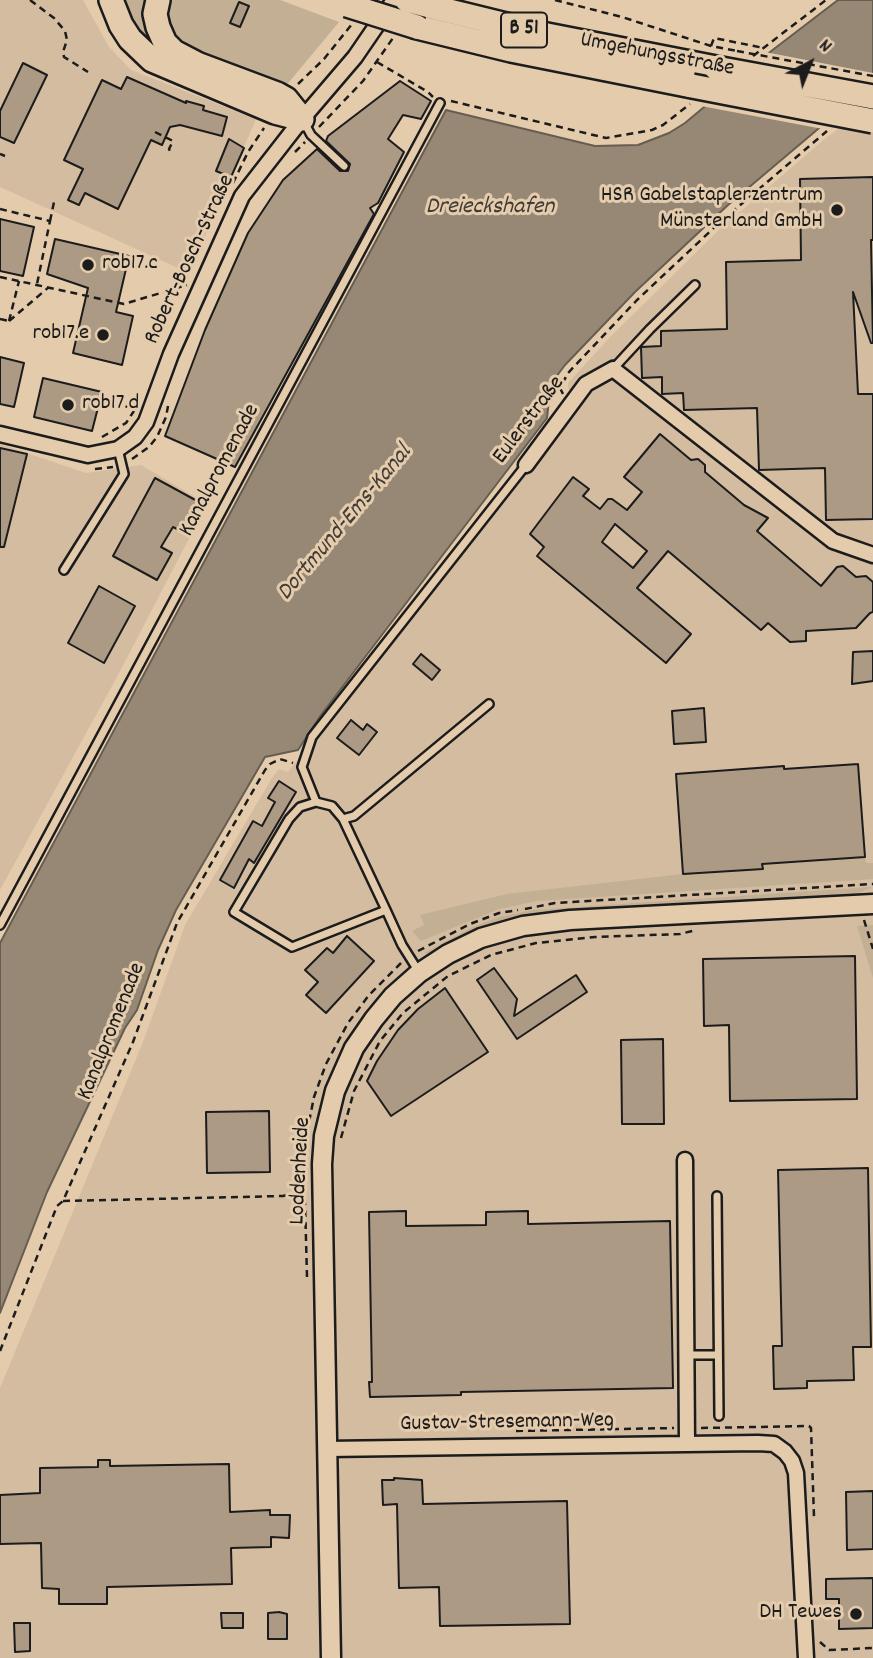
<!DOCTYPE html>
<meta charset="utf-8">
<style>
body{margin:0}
#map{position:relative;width:873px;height:1658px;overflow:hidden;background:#e4cbac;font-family:Dekko,sans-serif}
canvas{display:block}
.north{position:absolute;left:775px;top:28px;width:70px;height:70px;-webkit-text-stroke:5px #e4cbac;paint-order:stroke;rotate:42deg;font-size:19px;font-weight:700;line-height:28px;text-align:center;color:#1c1c1c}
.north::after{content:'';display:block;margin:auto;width:24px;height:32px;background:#1c1c1c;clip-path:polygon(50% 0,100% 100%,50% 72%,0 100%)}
</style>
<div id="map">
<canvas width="873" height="1658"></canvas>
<div class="north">N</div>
</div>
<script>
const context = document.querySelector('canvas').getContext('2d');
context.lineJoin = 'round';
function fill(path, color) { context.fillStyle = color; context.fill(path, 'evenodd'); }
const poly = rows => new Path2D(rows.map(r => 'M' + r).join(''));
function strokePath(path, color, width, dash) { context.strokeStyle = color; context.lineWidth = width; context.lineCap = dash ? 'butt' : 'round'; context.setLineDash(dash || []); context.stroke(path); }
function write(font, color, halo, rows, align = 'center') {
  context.font = font + ' Dekko,sans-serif'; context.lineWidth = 6; context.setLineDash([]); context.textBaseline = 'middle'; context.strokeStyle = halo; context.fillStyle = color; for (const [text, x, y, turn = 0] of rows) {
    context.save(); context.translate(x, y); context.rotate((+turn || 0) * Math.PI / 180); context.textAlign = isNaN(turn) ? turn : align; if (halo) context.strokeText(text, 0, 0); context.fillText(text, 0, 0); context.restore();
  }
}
fill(poly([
 [0,0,83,0,109,47,131,70,256,119,189,273,0,187],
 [846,124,873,129,873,1658,0,1658,0,1388,143,1042,185,925,272,778,279,769,288,772,523,460,577,402,569,393,568,383,611,336,720,229,827,137],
 [0,444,86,473,141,465,207,504,118,675,0,890]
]), '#d3bca0');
fill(poly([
 [118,0,151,0,167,56,146,45],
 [168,0,280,0,339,22,285,87,180,46,166,22],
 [865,857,866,863,873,863,873,879,537,901,499,909,421,941,412,931,424,925,420,915,507,894,683,874,762,869,762,864,769,863],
 [872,887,857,894,845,895,556,914,431,954,424,953,471,928,499,917,533,910],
 [873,925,873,978,857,926]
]), '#c3af94');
const water = poly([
 [838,0,873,0,873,88,818,129,728,205,635,292,565,365,553,381,550,391,547,418,321,715,298,750,265,757,176,910,158,950,137,1010,125,1028,47,1192,0,1313,0,943,446,110,595,146,638,145,669,133,685,123,770,52,838,0]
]);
fill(water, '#978875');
strokePath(water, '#665d51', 2);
fill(poly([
 [765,52,873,73,873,92,823,129,701,106]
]), '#e4cbac');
const building = poly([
 [239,2,249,6,240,27,230,23,239,2],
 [23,63,47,75,14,143,0,137,0,111,23,63],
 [127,77,186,103,186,101,204,106,203,110,227,117,222,136,180,125,170,127,162,145,151,140,118,209,85,193,79,205,68,200,83,169,64,160,102,80,121,89,127,77],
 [400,81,431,101,421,119,403,115,388,139,404,152,378,203,370,208,374,214,235,467,165,436,205,330,248,233,283,180,317,149,340,171,348,171,350,164,326,141,328,136,400,81],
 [229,139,244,148,231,177,216,171,229,139],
 [873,177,873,240,871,240,873,343,871,343,853,292,858,394,873,394,873,519,826,520,825,468,759,470,757,408,684,410,683,393,662,394,662,377,642,378,641,347,661,346,661,331,727,329,726,262,801,260,800,179,873,177],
 [0,219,34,227,23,276,0,271,0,219],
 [55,239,129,256,116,312,133,316,122,365,73,353,88,288,47,274,55,239],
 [0,357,24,363,14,407,0,404,0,357],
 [43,378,102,392,92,431,34,417,43,378],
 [660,434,691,460,698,459,705,465,705,472,744,505,768,518,757,531,821,586,837,567,843,566,856,577,866,576,873,582,873,612,870,613,856,628,806,631,806,641,790,642,768,623,761,630,668,551,637,588,691,634,666,663,537,556,544,547,530,534,573,477,589,489,583,496,600,509,608,499,612,499,627,510,642,492,624,477,660,434],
 [615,524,647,551,633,568,602,542,615,524],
 [0,448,27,454,4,547,0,547,0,448],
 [155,478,199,502,183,532,173,527,161,547,172,553,157,580,113,556,155,478],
 [99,586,135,606,104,663,68,643,99,586],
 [873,651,873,681,852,684,853,652,873,651],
 [421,654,440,670,432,680,413,664,421,654],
 [704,708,706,742,674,744,672,711,704,708],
 [351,720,363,730,367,724,377,732,359,755,337,738,351,720],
 [858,764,865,857,762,864,763,869,683,874,676,774,784,766,784,769,858,764],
 [279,781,296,792,254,863,249,859,234,888,220,880,253,821,262,826,275,802,268,798,279,781],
 [347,936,374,961,326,1013,306,995,318,982,305,970,327,948,333,953,347,936],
 [855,956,857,1099,730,1101,729,1025,704,1026,703,959,855,956],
 [494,968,517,999,514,1016,576,975,587,992,517,1039,477,980,494,968],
 [445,988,488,1052,391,1116,367,1081,377,1061,398,1030,418,1009,445,988],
 [663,1039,664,1124,622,1124,621,1040,663,1039],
 [269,1111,270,1172,207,1173,206,1112,269,1111],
 [868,1168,871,1347,853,1347,854,1380,807,1381,807,1388,774,1389,773,1346,782,1346,778,1170,868,1168],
 [406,1211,406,1226,486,1225,486,1212,528,1211,528,1224,670,1221,673,1388,461,1392,461,1395,370,1397,369,1382,372,1382,369,1212,406,1211],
 [98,1460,110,1460,110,1466,229,1464,230,1512,270,1510,270,1515,290,1515,289,1538,271,1537,271,1547,231,1548,232,1584,107,1587,107,1604,59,1604,59,1589,42,1588,41,1543,0,1544,0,1495,40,1493,40,1468,98,1467,98,1460],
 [394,1478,422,1480,423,1504,567,1501,570,1624,440,1626,439,1587,399,1588,397,1504,383,1505,382,1480,394,1480,394,1478],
 [873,1491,873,1549,847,1550,846,1492,873,1491],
 [873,1578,873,1628,839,1629,839,1599,826,1599,826,1579,873,1578],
 [279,1612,287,1614,287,1639,268,1639,268,1613,279,1612],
 [221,1613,243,1613,243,1628,222,1628,221,1613],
 [14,1623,30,1623,30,1651,15,1652,14,1623]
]);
fill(building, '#ac9a84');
strokePath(building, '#1c1c1c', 2);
const service = poly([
 [304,122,311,135,344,166],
 [613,369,650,329,695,285],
 [64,570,124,474,118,449],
 [316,802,302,767,312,737,526,465],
 [343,819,354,816,489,704],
 [386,910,292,947,234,912,289,819,300,807,316,802,332,806,343,819,386,910,402,945,419,972],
 [0,925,440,103],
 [717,1196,719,1416],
 [687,1355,717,1355]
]);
const minor = poly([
 [0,434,88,455,118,449,135,437,146,422,171,354,242,196,302,119,355,57,394,0],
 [526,465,586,384,613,369,833,541,873,555],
 [685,1160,687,1444],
 [327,1449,758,1443,774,1444,785,1452,792,1461,796,1473,806,1658]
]);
const tertiary = poly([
 [331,1658,322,1164,324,1136,335,1091,354,1048,374,1019,393,996,419,973,448,954,481,938,523,926,570,920,873,904]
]);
const trunk = poly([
 [111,0,121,25,130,39,152,60,275,112,302,119],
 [158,0,155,14,158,27,165,43,174,52,197,64,277,94,286,99,302,119],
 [429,6,547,35,716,68],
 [417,27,511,50,692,86]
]);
strokePath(service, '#1c1c1c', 12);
strokePath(minor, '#1c1c1c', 19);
strokePath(tertiary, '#1c1c1c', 23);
strokePath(trunk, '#1c1c1c', 28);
strokePath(poly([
 [30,0,54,18,65,31,67,40,63,52,64,57,88,72],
 [555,0,622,17,711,46,737,51],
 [711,46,714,38,764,48],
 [753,56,826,0],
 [377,62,428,92,433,97],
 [298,84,324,59,352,24],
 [451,101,606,138,652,130,663,125,690,104],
 [319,127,363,81,393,38],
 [155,132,173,141,169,149,172,155],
 [295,152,305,142],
 [0,154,5,156],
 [233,183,248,152,264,128],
 [0,209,50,221,37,284],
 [50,221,54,202],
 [0,277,124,304,187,285],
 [0,319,9,321],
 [9,321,49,287],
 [9,321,19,281],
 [563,394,560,388,568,373,637,300,718,224,827,131],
 [102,437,126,423,134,411],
 [132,459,149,447,157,437,166,417,168,406],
 [95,469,113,467],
 [525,909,555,903,873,884],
 [864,920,873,949],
 [418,951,470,924,499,913,518,910],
 [341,1138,354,1091,380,1041,403,1013,448,976,491,955,536,943,595,937,680,934,696,930],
 [63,1201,283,1196,304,1191],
 [307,1277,304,1165,306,1137,314,1097,326,1064,348,1023,369,995,401,963],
 [0,1351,57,1206,63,1201,133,1042,177,923,265,770,270,764,280,759,293,763],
 [701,1428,809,1426,811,1428,814,1517],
 [516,1431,674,1428],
 [820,1642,829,1650,873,1648]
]), '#1c1c1c', 2.5, [7, 5]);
strokePath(service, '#e4cbac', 7);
strokePath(minor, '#e4cbac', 14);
strokePath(tertiary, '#e4cbac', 18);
strokePath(trunk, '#e4cbac', 23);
const trunkBridge = poly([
 [407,0,429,6],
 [347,5,417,27],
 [716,68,873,97],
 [692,86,873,121]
]);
strokePath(trunkBridge, '#1c1c1c', 28, []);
strokePath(poly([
 [737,51,873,76]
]), '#1c1c1c', 2.5, [7, 5]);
strokePath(trunkBridge, '#e4cbac', 23);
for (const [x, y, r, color] of [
 [837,210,7,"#1c1c1c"],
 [88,265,7,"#1c1c1c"],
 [103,335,7,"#1c1c1c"],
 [68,405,7,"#1c1c1c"],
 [856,1614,7,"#1c1c1c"]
]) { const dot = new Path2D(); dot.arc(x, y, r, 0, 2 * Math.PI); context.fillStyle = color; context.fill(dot); strokePath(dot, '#e4cbac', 2.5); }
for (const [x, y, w] of [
 [524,30,46]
]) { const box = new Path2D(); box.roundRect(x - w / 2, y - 17.5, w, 35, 5); context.fillStyle = '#e4cbac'; context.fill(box); strokePath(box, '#1c1c1c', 2); }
write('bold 21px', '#1c1c1c', null, [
 ["B 51",524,30]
]);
write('23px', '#1c1c1c', '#e4cbac', [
 ["Umgehungsstraße",657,56,11],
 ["Robert-Bosch-Straße",191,260,-65],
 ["Eulerstraße",530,421,-53],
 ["Kanalpromenade",221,471,-62],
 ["Kanalpromenade",113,1032,-68],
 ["Loddenheide",302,1171,-87],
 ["Gustav-Stresemann-Weg",507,1424,-1]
]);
write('23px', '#1c1c1c', '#e4cbac', [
 ["HSR Gabelstaplerzentrum",823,197],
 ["Münsterland GmbH",823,223],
 ["rob17.c",102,265,"left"],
 ["rob17.e",89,335],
 ["rob17.d",82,405,"left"],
 ["DH Tewes",842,1614]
], 'right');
write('italic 24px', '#413c37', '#e4cbac', [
 ["Dreieckshafen",490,209],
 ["Dortmund-Ems-Kanal",346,524,-50]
]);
</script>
